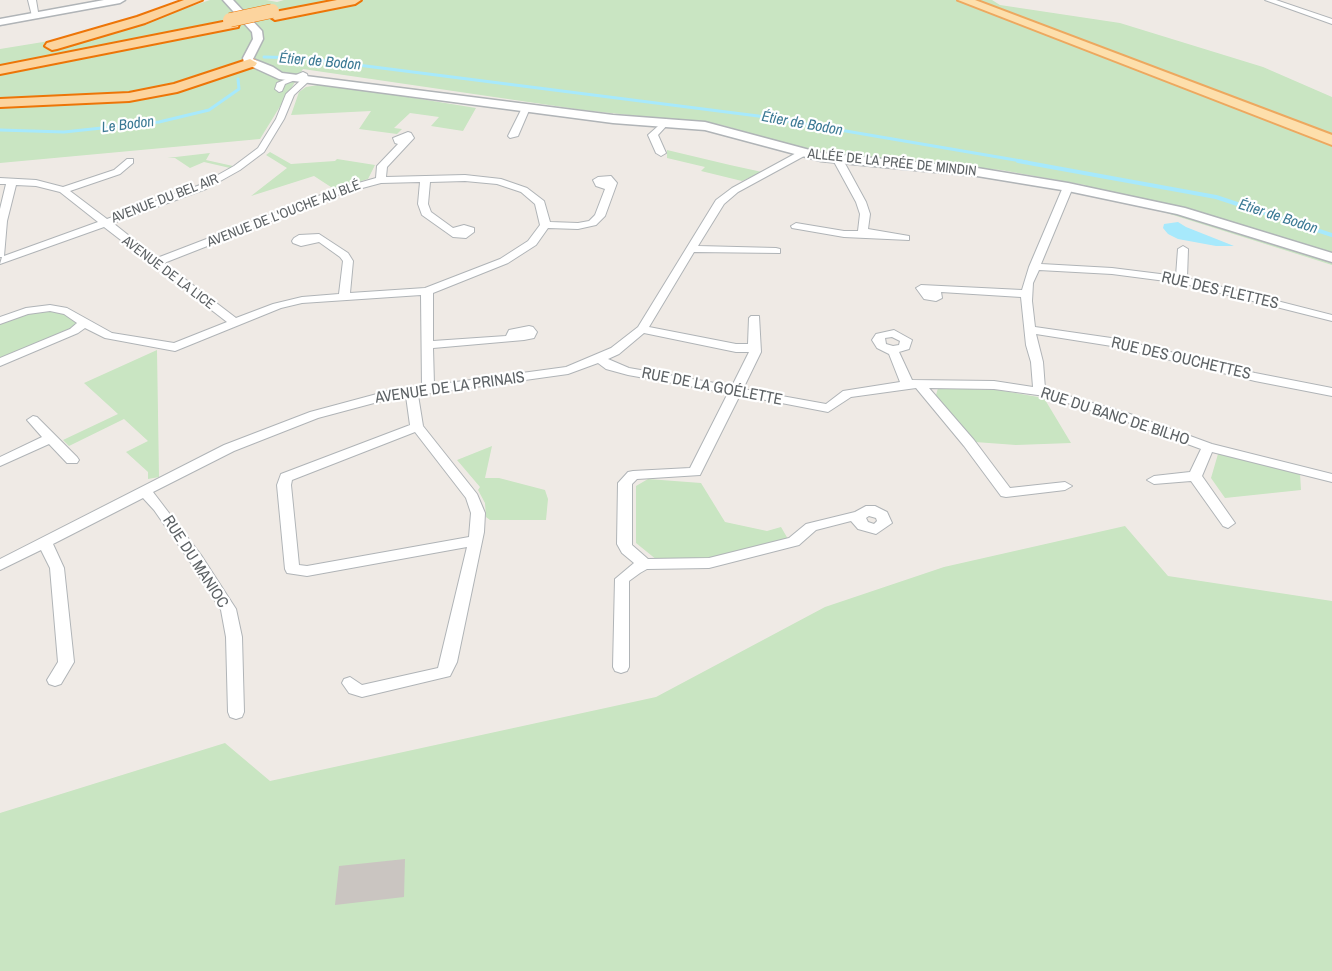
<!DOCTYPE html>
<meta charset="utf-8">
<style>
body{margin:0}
canvas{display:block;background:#efeae5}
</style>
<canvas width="1332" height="971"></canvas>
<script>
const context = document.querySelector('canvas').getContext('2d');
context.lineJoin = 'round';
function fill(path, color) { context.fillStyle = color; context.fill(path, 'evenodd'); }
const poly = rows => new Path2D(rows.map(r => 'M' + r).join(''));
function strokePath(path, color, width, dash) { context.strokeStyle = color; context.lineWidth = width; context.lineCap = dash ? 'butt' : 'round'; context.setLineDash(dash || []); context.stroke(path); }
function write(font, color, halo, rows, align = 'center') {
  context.font = font + ' "Archivo Narrow",sans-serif'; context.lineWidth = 4.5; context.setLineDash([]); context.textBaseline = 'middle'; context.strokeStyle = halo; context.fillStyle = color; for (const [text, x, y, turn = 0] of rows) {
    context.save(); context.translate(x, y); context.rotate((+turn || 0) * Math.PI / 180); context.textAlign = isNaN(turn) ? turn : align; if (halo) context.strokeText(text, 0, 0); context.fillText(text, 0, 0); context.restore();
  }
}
fill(poly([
 [210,0,266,0,277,2,284,0,992,0,1000,5,1120,23,1263,67,1332,97,1332,265,1154,209,1098,196,1085,185,1001,170,822,154,722,125,583,110,303,69,260,139,0,163,0,49,123,29],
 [318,85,371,91,476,108,463,131,431,126,439,117,410,113,394,128,402,129,397,134,359,129,371,111,291,115,299,92,306,87],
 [667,150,730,165,762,172,742,181,701,171,705,167,667,158],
 [270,152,291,164,335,161,337,159,375,165,368,179,334,189,314,176,251,196,287,168,266,155],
 [210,153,206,160,233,166,230,168,204,162,190,168,175,158,167,158],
 [50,310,61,312,78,321,77,327,0,359,0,322,21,314],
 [157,350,159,477,148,479,148,472,126,452,148,441,124,419,69,446,63,440,118,414,84,383],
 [938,388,998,390,1044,398,1071,443,1016,445,975,442,936,395],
 [492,446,485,478,499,478,545,490,548,499,546,520,490,520,486,517,485,503,478,490,480,487,457,460],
 [1218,454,1300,473,1301,490,1225,498,1211,478],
 [648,479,701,483,725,522,767,531,781,527,788,539,709,560,657,560,636,543,636,486],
 [1125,526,1168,576,1332,601,1332,971,0,971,0,813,225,743,270,781,656,697,825,607,944,567]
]), '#c9e5c2');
fill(poly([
 [1178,222,1186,227,1234,246,1216,246,1178,239,1168,234,1163,228,1164,224]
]), '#a7e9fc');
strokePath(poly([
 [264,57,303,58,758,116,1027,162],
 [0,130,64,132,159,122,209,110,239,89,238,79]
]), '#a7e9fc', 3);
strokePath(poly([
 [1018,161,1216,197,1332,235]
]), '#a7e9fc', 4);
fill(poly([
 [405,859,404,897,335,905,339,866]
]), '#cac5c1');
const minor = poly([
 [28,0,36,0,39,18,32,16,28,0],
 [1265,0,1276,0,1332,19,1332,24,1265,0],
 [303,72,307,74,309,81,294,95,284,119,264,152,240,170,206,189,113,223,157,258,334,190,376,178,377,166,398,144,395,143,393,138,408,132,411,133,414,138,387,167,386,177,465,175,501,179,527,188,544,201,550,222,578,223,589,221,595,215,605,189,596,186,593,180,598,177,611,176,617,183,605,216,596,225,578,229,548,228,536,245,508,263,433,293,433,341,506,336,509,330,529,326,533,327,537,332,534,338,524,340,433,348,434,385,566,367,611,348,638,327,716,200,732,188,800,151,806,151,806,155,738,192,724,204,698,246,776,248,780,249,780,253,694,252,649,327,736,344,748,344,749,318,751,316,759,316,761,352,743,389,826,404,843,391,900,382,889,354,877,348,872,340,876,334,894,330,912,340,909,349,899,352,912,380,994,381,1033,387,1031,362,1026,345,1021,297,941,292,942,298,936,301,924,299,916,288,921,285,1022,290,1029,267,1063,187,1068,184,1073,187,1041,264,1112,268,1176,276,1178,249,1183,246,1188,249,1187,278,1332,315,1332,321,1181,283,1112,274,1039,270,1033,283,1032,301,1035,327,1118,339,1255,373,1332,388,1332,396,1255,381,1118,347,1036,334,1043,362,1045,389,1130,414,1212,444,1332,474,1332,482,1212,452,1202,476,1235,523,1228,528,1223,526,1191,481,1154,484,1147,480,1154,476,1190,472,1201,449,1122,420,1045,396,994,389,929,388,974,440,1010,488,1065,482,1072,486,1065,490,1006,497,1001,496,964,446,916,388,851,397,828,412,740,395,700,475,637,479,632,484,632,545,648,559,709,558,789,538,806,524,855,512,866,506,875,506,887,512,892,523,876,534,858,529,851,521,816,530,799,545,709,568,647,569,640,573,629,581,629,667,627,671,621,673,615,671,613,667,615,579,634,563,622,553,617,544,618,483,628,472,633,471,690,468,728,393,628,375,606,369,598,363,568,374,418,395,423,426,477,494,485,513,484,532,457,662,450,676,362,697,349,693,342,683,344,679,350,677,362,685,438,668,467,547,307,576,287,573,285,569,277,485,281,474,410,425,406,396,389,399,318,418,234,451,153,492,201,555,236,609,242,637,244,712,242,717,236,719,230,717,228,712,226,637,221,610,191,563,154,510,143,498,53,544,64,568,74,662,61,684,55,686,49,684,47,680,58,662,50,568,41,550,0,570,0,559,224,445,310,412,388,391,422,387,421,295,302,303,281,308,175,351,105,338,85,328,78,333,0,366,0,358,70,329,77,323,64,314,50,311,28,314,0,324,0,317,26,308,50,305,67,308,112,333,174,343,227,322,104,227,0,264,2,257,0,257,0,209,6,184,0,184,0,178,36,180,63,187,114,170,127,159,133,159,133,163,120,174,70,191,107,219,200,185,234,166,258,148,276,119,286,94,301,80,300,78,285,84,282,91,279,92,275,89,277,83,303,72],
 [465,181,497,184,521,192,535,204,540,225,528,241,500,259,425,288,350,293,353,261,348,253,319,234,299,235,294,238,292,241,293,243,301,246,319,242,340,257,343,261,339,294,302,297,273,304,236,318,164,263,340,194,381,183,420,182,418,204,422,215,453,237,466,238,474,232,474,228,464,225,453,228,431,212,428,204,430,182,465,181],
 [16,185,36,186,60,192,98,222,4,256,7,221,16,185],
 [644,333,736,352,749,352,732,386,629,368,608,359,619,354,644,333],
 [892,337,900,341,899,345,893,346,886,344,885,338,892,337],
 [415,432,466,498,471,513,469,537,307,566,299,565,291,485,292,480,415,432],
 [869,516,876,518,877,521,874,524,868,522,866,518,869,516],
 [523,106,530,108,518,136,510,138,508,136,523,106],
 [666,119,670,122,658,135,666,153,661,156,656,153,648,135,666,119],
 [837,155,842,158,866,202,870,214,868,229,909,236,909,240,844,237,792,228,791,226,796,223,844,231,858,231,860,214,856,202,832,158,837,155],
 [33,416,37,417,77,457,79,460,77,463,67,463,49,444,0,466,0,457,42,437,27,420,33,416]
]);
const tertiary = poly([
 [104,0,125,0,120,3,0,25,0,19,104,0],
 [223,0,233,0,262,31,263,39,253,59,273,67,282,73,613,115,705,122,821,153,977,168,1068,183,1185,208,1332,253,1332,262,1177,214,1068,191,977,176,821,161,705,130,613,123,279,79,244,63,243,58,253,39,252,32,223,0]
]);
const primary = poly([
 [958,0,975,0,1332,135,1332,145,958,0]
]);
const trunk = poly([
 [184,0,202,0,145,23,57,49,52,50,45,46,47,43,137,17,184,0],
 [337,0,361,0,355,4,275,20,269,16,275,12,337,0],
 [233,20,238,21,239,24,238,27,0,74,0,66,233,20],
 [250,59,257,63,255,66,177,92,129,101,0,107,0,99,129,93,174,84,250,59]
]);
strokePath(minor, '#b0b4b7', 2);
strokePath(tertiary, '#b0b4b7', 3);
strokePath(primary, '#eda85f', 4);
strokePath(trunk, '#ed7507', 4);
fill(minor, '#fff');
fill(tertiary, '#fff');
fill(primary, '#fddfac');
fill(trunk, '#fcd49e');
const trunkBridge = poly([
 [230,20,272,11]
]);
strokePath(trunkBridge, '#ed7507', 15, []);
strokePath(trunkBridge, '#fcd49e', 14);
write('14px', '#5d6265', '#fff', [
 ["ALLÉE DE LA PRÉE DE MINDIN",892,163,6],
 ["AVENUE DU BEL AIR",165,199,-21],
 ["AVENUE DE L'OUCHE AU BLÉ",284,214,-21],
 ["AVENUE DE LA LICE",168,273,37]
]);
write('italic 15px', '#3b7994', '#fff', [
 ["Étier de Bodon",320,62,5],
 ["Étier de Bodon",802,124,10],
 ["Le Bodon",128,125,-7],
 ["Étier de Bodon",1278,217,18]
]);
write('16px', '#5d6265', '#fff', [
 ["RUE DES FLETTES",1220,291,13],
 ["RUE DES OUCHETTES",1181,359,13],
 ["RUE DE LA GOÉLETTE",712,387,11],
 ["AVENUE DE LA PRINAIS",450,388,-8],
 ["RUE DU BANC DE BILHO",1115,417,18],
 ["RUE DU MANIOC",195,562,57]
]);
</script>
